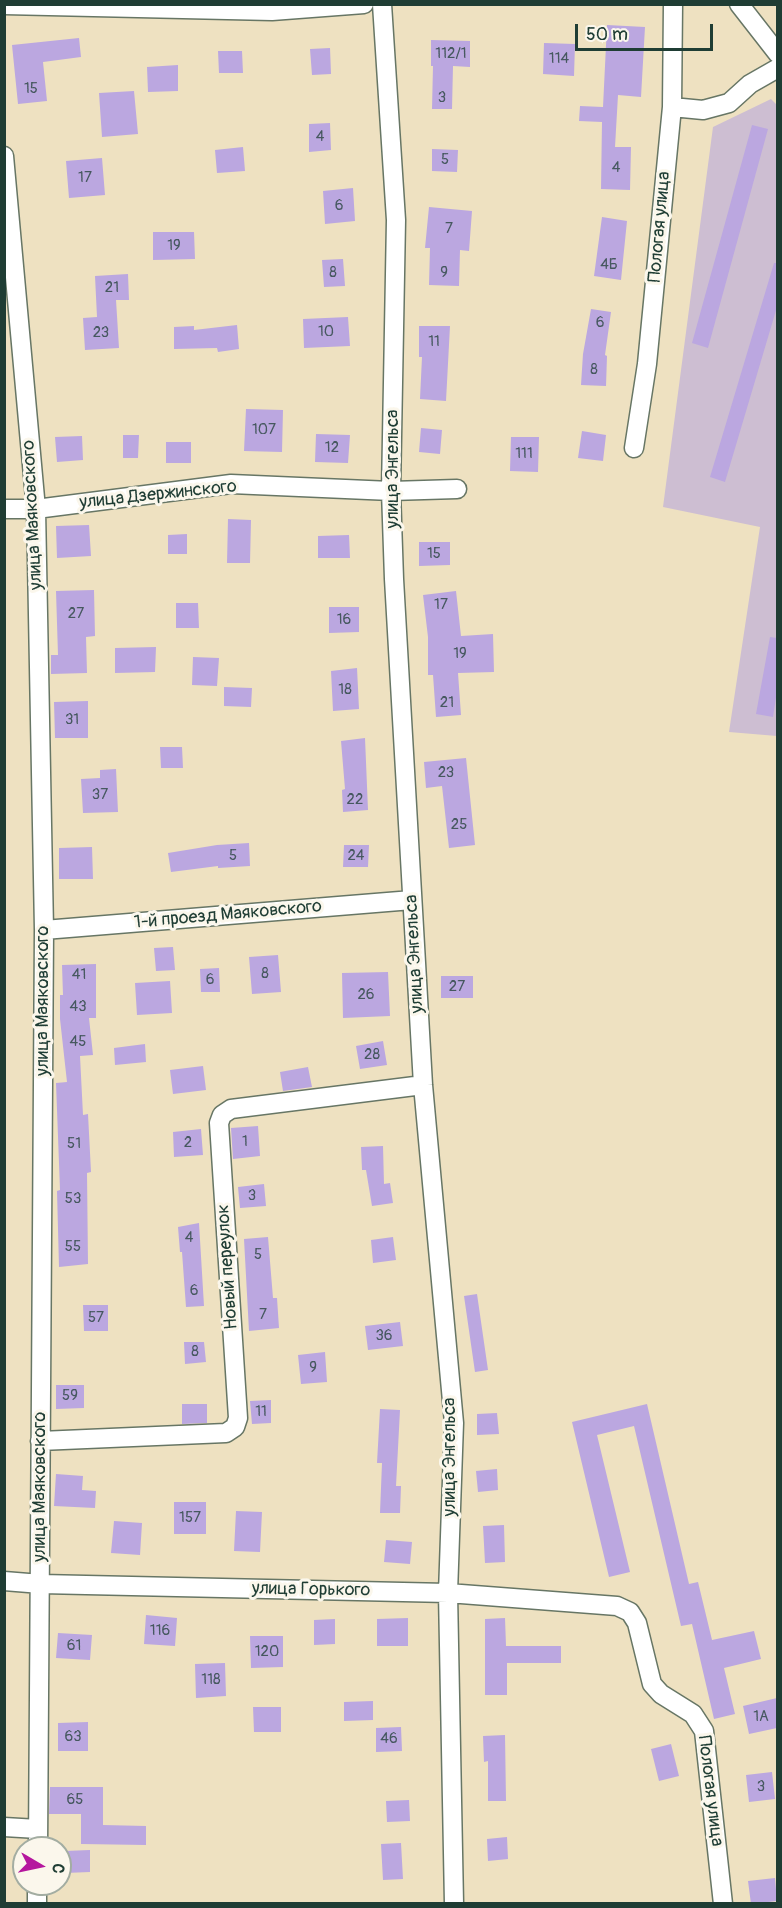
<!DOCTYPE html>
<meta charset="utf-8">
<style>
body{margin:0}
#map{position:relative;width:782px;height:1908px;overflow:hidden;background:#eee1c1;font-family:Pangolin,sans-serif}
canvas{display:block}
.frame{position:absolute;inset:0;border:6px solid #1f3d34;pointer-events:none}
.north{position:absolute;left:12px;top:1836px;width:60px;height:60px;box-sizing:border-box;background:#fbf7ec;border:2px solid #a3ada2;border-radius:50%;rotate:99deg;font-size:16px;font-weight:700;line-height:24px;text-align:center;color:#1f3d34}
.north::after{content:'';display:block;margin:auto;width:21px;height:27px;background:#b5179e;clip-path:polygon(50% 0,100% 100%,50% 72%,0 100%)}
.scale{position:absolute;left:575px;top:24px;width:138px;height:27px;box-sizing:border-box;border:3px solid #1f3d34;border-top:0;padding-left:8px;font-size:18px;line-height:21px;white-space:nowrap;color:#1f3d34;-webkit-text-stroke:4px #fbf7ec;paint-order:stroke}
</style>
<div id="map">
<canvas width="782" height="1908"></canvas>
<div class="frame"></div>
<div class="north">С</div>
<div class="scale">50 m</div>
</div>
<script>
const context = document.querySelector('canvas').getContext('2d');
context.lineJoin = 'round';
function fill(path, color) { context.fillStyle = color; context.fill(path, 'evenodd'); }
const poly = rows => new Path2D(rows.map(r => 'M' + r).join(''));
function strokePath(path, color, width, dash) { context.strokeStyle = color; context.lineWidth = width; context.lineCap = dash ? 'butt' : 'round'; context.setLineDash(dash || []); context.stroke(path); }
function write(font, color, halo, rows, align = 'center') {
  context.font = font + ' Pangolin,sans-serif'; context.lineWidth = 6; context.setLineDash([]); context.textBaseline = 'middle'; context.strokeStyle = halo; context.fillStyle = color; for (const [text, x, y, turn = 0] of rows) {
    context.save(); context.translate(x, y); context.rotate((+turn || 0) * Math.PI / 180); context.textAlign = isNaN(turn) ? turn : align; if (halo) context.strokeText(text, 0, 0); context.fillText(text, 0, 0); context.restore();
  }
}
fill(poly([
 [771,99,778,106,777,736,729,732,760,527,663,507,713,127]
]), '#cdbed2');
fill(poly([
 [607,25,645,27,641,97,618,95,615,147,631,147,630,190,601,189,602,122,579,121,580,106,603,107],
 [79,38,81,57,43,62,47,101,18,104,12,45],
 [431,40,470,41,470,67,453,66,452,109,432,109,433,66,431,66],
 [544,43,575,44,574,76,543,74],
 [330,48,331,74,312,75,310,49],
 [218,51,242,51,243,73,219,73],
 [178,65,178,91,148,92,147,67],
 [134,91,138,134,102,137,99,93],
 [330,123,331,150,309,152,309,124],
 [752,125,768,129,708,348,692,343],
 [243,147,245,171,217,173,215,150],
 [432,149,458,150,457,172,432,171],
 [102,158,105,195,69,198,66,161],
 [353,188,355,221,325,224,323,191],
 [429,207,472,211,469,251,460,250,459,286,429,285,430,248,425,248],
 [602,217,627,221,621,280,594,276],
 [153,232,194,232,195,259,153,260],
 [343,259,345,286,324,287,322,260],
 [774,263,777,263,777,307,725,482,710,477],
 [128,274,129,300,116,300,119,348,85,350,83,318,97,317,95,276],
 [591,309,611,312,605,355,607,356,606,386,581,385,583,354],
 [348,317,350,346,304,348,303,319],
 [237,325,239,349,218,352,217,348,174,349,174,327,194,326,194,330],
 [419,326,450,326,446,401,420,399,422,357,419,357],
 [246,409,283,410,282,452,244,451],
 [421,428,442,430,440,454,419,452],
 [582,431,606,435,603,461,578,458],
 [316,434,350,435,348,463,315,462],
 [123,435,139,435,138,458,123,458],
 [82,436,83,460,57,462,55,437],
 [511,437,539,437,538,472,510,471],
 [166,442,191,442,191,463,166,463],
 [228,519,251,520,250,563,227,563],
 [89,525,91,556,57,558,56,526],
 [187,534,187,554,168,554,168,535],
 [349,535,350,558,318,558,318,536],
 [419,542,450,542,450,565,419,566],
 [94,590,95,636,86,637,87,673,51,674,51,655,58,655,56,591],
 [456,591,461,636,493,634,494,672,458,673,461,715,436,717,433,675,428,675,428,637,423,595],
 [176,603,198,603,199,628,176,628],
 [329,607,359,607,359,632,329,633],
 [770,637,777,638,777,691,773,717,756,714],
 [156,647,155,672,115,673,115,648],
 [193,657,219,658,217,686,192,685],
 [357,668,359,709,333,711,331,671],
 [224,687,252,688,251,707,224,706],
 [88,701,88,738,55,738,54,702],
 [365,738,368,810,343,812,342,790,345,789,341,741],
 [160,747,182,747,183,768,161,768],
 [466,758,475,845,449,848,442,786,426,788,424,762],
 [116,769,118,812,83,813,81,779,100,778,100,770],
 [249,843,250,866,218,868,218,866,171,872,168,853,217,845],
 [344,845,369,845,368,867,343,867],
 [92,847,93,879,59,879,59,848],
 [173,947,175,970,156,971,154,948],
 [278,955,281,992,252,994,249,957],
 [96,964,96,1018,89,1018,93,1055,80,1056,83,1115,88,1114,91,1172,87,1173,88,1264,59,1267,57,1191,60,1190,56,1083,67,1082,60,1019,60,995,63,995,62,965],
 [219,968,220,992,201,992,200,969],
 [388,972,390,1016,343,1018,342,973],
 [441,976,473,976,473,998,441,998],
 [170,981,172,1013,137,1015,135,983],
 [383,1041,387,1065,360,1069,356,1046],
 [145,1044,146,1062,115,1065,114,1048],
 [203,1066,206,1090,173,1094,170,1070],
 [308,1067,312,1087,283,1091,280,1072],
 [258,1126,260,1156,233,1159,231,1128],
 [201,1129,203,1155,174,1157,173,1132],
 [383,1146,384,1184,390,1183,393,1203,372,1206,366,1170,362,1170,361,1147],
 [264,1184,266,1206,240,1208,238,1187],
 [199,1223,204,1306,186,1307,182,1252,180,1252,178,1227],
 [268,1237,273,1298,277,1298,279,1328,249,1331,244,1239],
 [393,1237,396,1260,373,1263,371,1240],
 [477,1294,488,1370,475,1372,464,1296],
 [83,1305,108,1305,108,1331,84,1331],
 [400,1322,403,1346,368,1350,365,1326],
 [184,1342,204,1342,206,1362,185,1364],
 [325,1352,327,1382,301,1384,298,1355],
 [56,1385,84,1385,84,1408,56,1409],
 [271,1400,271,1423,252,1424,250,1401],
 [182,1404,207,1404,207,1423,182,1424],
 [647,1404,689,1584,698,1582,712,1640,754,1631,761,1659,724,1668,735,1714,714,1719,692,1624,681,1626,634,1426,597,1435,630,1572,609,1577,572,1422],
 [380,1409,400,1410,396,1486,401,1486,400,1513,380,1513,382,1463,377,1463],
 [497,1413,499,1434,477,1435,477,1414],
 [497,1469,498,1490,478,1492,476,1471],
 [56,1474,83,1476,82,1490,96,1491,95,1508,54,1506],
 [174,1502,206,1502,206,1534,174,1534],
 [236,1511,262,1512,260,1552,234,1551],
 [114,1521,142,1523,140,1555,111,1553],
 [504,1525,505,1562,485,1563,483,1526],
 [386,1540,412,1542,410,1564,384,1562],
 [146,1615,177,1618,175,1646,144,1644],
 [408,1618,408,1646,377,1646,377,1619],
 [505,1618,506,1646,561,1646,561,1663,507,1663,507,1695,485,1695,485,1619],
 [335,1619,335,1644,314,1645,314,1620],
 [58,1633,92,1635,90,1660,56,1658],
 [250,1636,283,1636,283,1667,251,1668],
 [225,1663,226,1696,196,1698,195,1664],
 [777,1698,777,1728,749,1734,743,1706],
 [373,1701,373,1720,344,1721,344,1702],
 [253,1707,281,1707,281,1732,254,1732],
 [88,1722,88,1751,58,1751,58,1723],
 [401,1727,402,1751,376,1752,376,1728],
 [505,1735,506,1801,488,1801,488,1761,484,1762,483,1736],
 [671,1744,679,1776,659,1781,651,1749],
 [772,1772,775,1799,749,1802,746,1775],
 [50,1787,103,1787,103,1825,146,1826,146,1845,81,1844,81,1814,49,1814],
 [409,1800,410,1821,387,1822,386,1801],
 [507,1837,508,1859,488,1861,487,1839],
 [401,1843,403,1879,383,1880,381,1844],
 [90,1850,90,1872,65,1873,65,1851],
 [775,1878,777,1901,751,1904,748,1881]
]), '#bba7e0');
const minor = poly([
 [382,4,396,220,391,491,394,579,423,1085,454,1423,448,1593,454,1904],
 [739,4,778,54],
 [4,5,272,11,364,4],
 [672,107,703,110,729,103,750,84,778,68],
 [4,156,36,509,44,930,38,1848],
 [634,448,647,364,672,107,673,4],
 [4,509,36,509,231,484,391,491,457,489],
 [44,930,412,900],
 [40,1441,226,1433,235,1427,238,1418,219,1123,222,1115,231,1109,423,1085],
 [4,1581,41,1584,448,1593,617,1606,630,1612,637,1623,652,1684,661,1694,693,1714,704,1731,723,1904],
 [4,1827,38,1829],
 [37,1904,37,1884]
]);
strokePath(minor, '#677665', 21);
strokePath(minor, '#fff', 18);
write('15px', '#46585f', null, [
 ["112/1",451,54],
 ["114",559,59],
 ["15",31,89],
 ["3",442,98],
 ["4",320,137],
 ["5",445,160],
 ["4",616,168],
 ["17",85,178],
 ["6",339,206],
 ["7",449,229],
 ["19",174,246],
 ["4Б",609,265],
 ["8",333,273],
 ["9",444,273],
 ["21",112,288],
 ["6",600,323],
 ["10",326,332],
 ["23",101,333],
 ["11",434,342],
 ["8",594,370],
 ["107",264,430],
 ["12",332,448],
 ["111",524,454],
 ["15",434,554],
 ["17",441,605],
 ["27",76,614],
 ["16",344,620],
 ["19",460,654],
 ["18",345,690],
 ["21",447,703],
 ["31",72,720],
 ["23",446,773],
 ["37",100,795],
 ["22",355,800],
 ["25",459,825],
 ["5",233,856],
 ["24",356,856],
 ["8",265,974],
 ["41",79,975],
 ["6",210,980],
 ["27",457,987],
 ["26",366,995],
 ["43",78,1007],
 ["45",78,1042],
 ["28",372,1055],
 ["1",245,1142],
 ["2",188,1143],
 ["51",74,1144],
 ["3",252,1196],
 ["53",73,1199],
 ["4",189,1238],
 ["55",73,1247],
 ["5",258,1255],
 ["6",194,1291],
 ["7",263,1315],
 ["57",96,1318],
 ["36",384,1336],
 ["8",195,1352],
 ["9",313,1368],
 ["59",70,1396],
 ["11",261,1412],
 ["157",190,1518],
 ["116",160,1631],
 ["61",74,1646],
 ["120",267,1652],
 ["118",211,1680],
 ["1А",761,1717],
 ["63",73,1737],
 ["46",389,1739],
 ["3",761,1787],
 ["65",75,1800]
]);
write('18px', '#1f3d34', '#fbf7ec', [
 ["Пологая улица",660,227,-85],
 ["улица Энгельса",393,469,-90],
 ["улица Дзержинского",158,495,-6],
 ["улица Маяковского",33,515,-93],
 ["1-й проезд Маяковского",228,915,-5],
 ["улица Энгельса",415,954,-93],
 ["улица Маяковского",43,1001,-90],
 ["Новый переулок",228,1267,-94],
 ["улица Энгельса",450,1457,-90],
 ["улица Маяковского",40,1487,-90],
 ["улица Горького",311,1590,1],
 ["Пологая улица",710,1791,83]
]);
</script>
